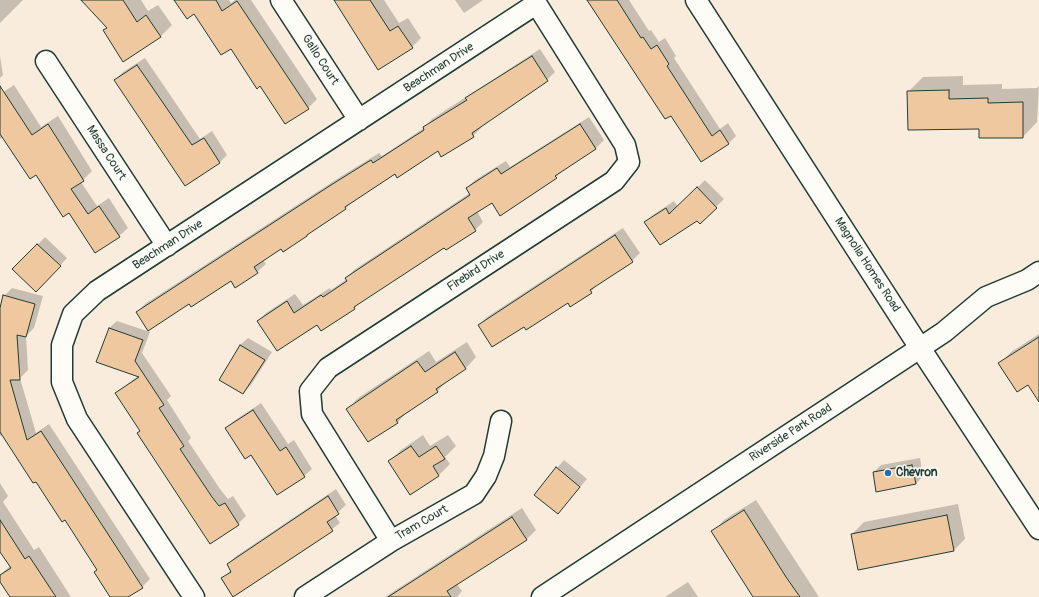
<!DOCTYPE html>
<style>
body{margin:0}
canvas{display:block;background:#f9ecdd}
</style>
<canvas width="1039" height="597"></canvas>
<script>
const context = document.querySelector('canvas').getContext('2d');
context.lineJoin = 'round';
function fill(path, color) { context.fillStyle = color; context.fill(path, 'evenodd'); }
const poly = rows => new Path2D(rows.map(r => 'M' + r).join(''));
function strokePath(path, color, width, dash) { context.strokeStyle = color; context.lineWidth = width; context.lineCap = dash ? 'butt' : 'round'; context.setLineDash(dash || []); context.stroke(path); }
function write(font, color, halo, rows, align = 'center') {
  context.font = font + ' Pangolin,sans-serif'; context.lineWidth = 3; context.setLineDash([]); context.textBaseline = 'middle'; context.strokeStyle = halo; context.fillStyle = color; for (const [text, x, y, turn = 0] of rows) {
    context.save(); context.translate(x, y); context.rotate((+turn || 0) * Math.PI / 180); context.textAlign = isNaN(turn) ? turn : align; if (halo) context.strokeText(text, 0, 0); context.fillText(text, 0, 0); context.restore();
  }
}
fill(poly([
 [0,0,23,0,0,23],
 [83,0,141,0,148,11,158,5,172,25,160,37],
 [176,0,229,0,231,3,235,0,251,0,317,99,308,108,261,85,231,47,194,13],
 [334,0,384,0,399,23,408,18,421,38,412,47],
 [455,0,483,0,464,13],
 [589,0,629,0,649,31,651,30,659,42,665,38,676,56,674,58,720,129,728,123,736,136,729,143,701,161,671,114],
 [540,49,555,72,547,80,480,126,481,128,473,136,438,150,395,173,354,200,346,208,263,260,266,264,257,272,235,286,231,280,190,302,137,312,145,304,340,177,379,153,382,156,424,128,432,119],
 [0,56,3,75,0,78],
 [145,58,200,139,212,131,227,155,220,162,185,185,115,80,123,72],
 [963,76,963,85,1002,84,1002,89,1037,88,1039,86,1037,122,1023,137,980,128,908,92,923,77],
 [14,85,41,127,58,116,92,171,81,182,97,206,109,198,128,228,119,236,69,212,3,137,0,139,0,94],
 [589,117,604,140,596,148,564,169,556,177,492,201,477,211,483,222,475,230,445,247,361,301,354,308,258,321,266,313,295,294,303,305,330,288,331,290,347,279,346,278,354,270,470,193,467,188,475,180,506,161,510,167],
 [705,180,724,199,700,223,697,220,646,222,653,215,674,201,678,207],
 [623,228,640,253,632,261,598,283,591,292,568,301,524,325,479,325,487,317],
 [45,237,67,258,44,283,14,269],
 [12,288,43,296,34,328,26,336,28,370,20,378,36,433,49,424,150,579,142,587,126,597,112,597,98,569,66,519,3,435,0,436,0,312,4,296],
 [117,321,150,332,142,353,171,396,167,400,191,438,188,441,220,489,228,499,233,496,246,516,238,524,210,542,116,393,138,376,109,328],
 [1039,334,1039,394,1028,384,1000,363,1011,352],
 [248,338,272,352,251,385,243,393,240,345],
 [467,342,476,357,466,368,448,379,437,392,408,411,398,422,369,441,348,409,358,398,429,351,436,362],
 [261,403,288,444,294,440,312,469,304,476,226,428,234,421],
 [423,435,430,446,448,435,456,446,445,457,450,464,439,475,411,493,390,461,401,450],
 [920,458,923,476,916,484,874,472,881,465],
 [564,460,587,479,558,513,557,468],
 [0,483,8,496,3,502,34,550,39,547,71,597,11,597,0,580,0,575,10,566,0,550],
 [336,489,346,505,335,515,340,523,305,550,234,596,222,579,231,570,228,564,235,557],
 [756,500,819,597,754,597,713,532,724,520],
 [958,504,965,539,953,551,852,534,864,522],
 [522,508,536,530,527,539,457,584,462,591,457,597,385,597],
 [688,582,698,597,665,597]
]), '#0003');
const building = poly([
 [81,0,123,0,137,22,146,15,161,37,123,62,103,30,107,28,81,0],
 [174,0,216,0,222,11,237,1,309,109,285,124,260,86,257,89,231,49,221,55,194,14,187,19,174,0],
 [334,0,370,0,390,31,398,26,413,48,378,70,334,0],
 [587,0,617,0,641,38,643,37,651,49,657,45,669,64,667,66,712,136,720,130,729,144,701,162,671,116,665,119,587,0],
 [532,56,548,81,472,133,474,137,441,157,438,151,397,178,395,174,345,207,346,209,307,235,307,236,283,252,281,249,254,267,258,273,235,288,231,281,191,307,189,304,148,331,136,312,331,185,371,160,373,163,424,130,423,127,467,100,465,98,532,56],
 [137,65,192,145,204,138,220,163,185,186,114,80,137,65],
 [0,86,32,135,48,124,84,181,71,189,88,214,99,206,120,237,95,253,69,213,63,217,36,175,30,179,0,134,0,86],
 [949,90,949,99,988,98,988,103,1023,102,1023,138,979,138,979,129,908,130,907,91,949,90],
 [580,124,596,149,555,176,557,178,500,216,492,203,468,218,476,231,446,250,444,248,354,307,355,309,321,331,317,325,277,351,257,321,287,301,294,313,321,295,323,297,347,281,345,278,470,195,466,188,497,168,501,174,580,124],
 [697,187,717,208,700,224,697,221,660,245,644,222,666,208,669,214,697,187],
 [615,235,633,262,590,290,592,293,570,307,568,303,526,330,524,327,492,347,478,325,615,235],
 [37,244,61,266,36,292,12,269,37,244],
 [3,295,35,304,26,337,17,335,20,380,10,380,27,440,41,431,143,588,128,597,110,597,94,572,97,570,65,520,62,522,36,482,33,483,0,432,0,308,3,295],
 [109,328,143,340,135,361,164,405,159,408,184,446,180,449,212,497,219,506,225,503,239,525,210,544,137,433,140,431,115,393,139,377,96,362,109,328],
 [1039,337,1039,402,1028,385,1017,392,998,363,1039,337],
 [240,345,265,360,243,394,219,380,240,345],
 [455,352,466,369,436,389,438,392,396,420,398,423,368,442,346,409,417,361,425,372,455,352],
 [253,410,280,451,286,447,305,477,277,495,251,455,245,459,225,428,253,410],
 [411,446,419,457,436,446,445,459,433,466,439,476,410,495,388,461,411,446],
 [912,465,916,484,876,492,873,472,912,465],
 [556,467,580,487,558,514,534,495,556,467],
 [328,496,339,514,327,522,333,531,233,597,221,578,231,572,227,564,328,496],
 [744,510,786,577,800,597,753,597,711,531,744,510],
 [947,515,954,551,858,570,851,534,947,515],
 [512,517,527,540,447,591,451,597,388,597,512,517],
 [0,520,25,559,29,556,56,597,10,597,0,582,0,575,11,568,0,552,0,520]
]);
fill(building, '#efc89f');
strokePath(building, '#1f3d34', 1);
const minor = poly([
 [281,0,359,120],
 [696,0,920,348,1039,529],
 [46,61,167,246],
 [391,541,312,414,310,391,328,368,614,181,629,162,625,145,534,0],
 [194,597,77,419,62,382,62,345,73,314,97,291,536,4],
 [305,597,391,541,474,494,486,476,494,456,501,421],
 [542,597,920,348,944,332,986,297,1027,280,1039,272]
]);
strokePath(minor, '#1f3d34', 23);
strokePath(minor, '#fdfcf7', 20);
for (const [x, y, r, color] of [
 [888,473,4,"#1f6fb2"]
]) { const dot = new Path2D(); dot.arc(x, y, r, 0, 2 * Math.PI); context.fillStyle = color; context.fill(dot); strokePath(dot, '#fdfcf7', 1.5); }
write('12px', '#1f3d34', '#fdfcf7', [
 ["Gallo Court",320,60,57],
 ["Beachman Drive",439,68,-33],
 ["Massa Court",106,153,57],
 ["Beachman Drive",168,245,-33],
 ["Magnolia Homes Road",867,265,57],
 ["Firebird Drive",476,271,-33],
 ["Riverside Park Road",791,433,-33],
 ["Tram Court",422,523,-30]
]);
write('bold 12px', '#1f3d34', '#fdfcf7', [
 ["Chevron",896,473]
], 'left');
</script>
